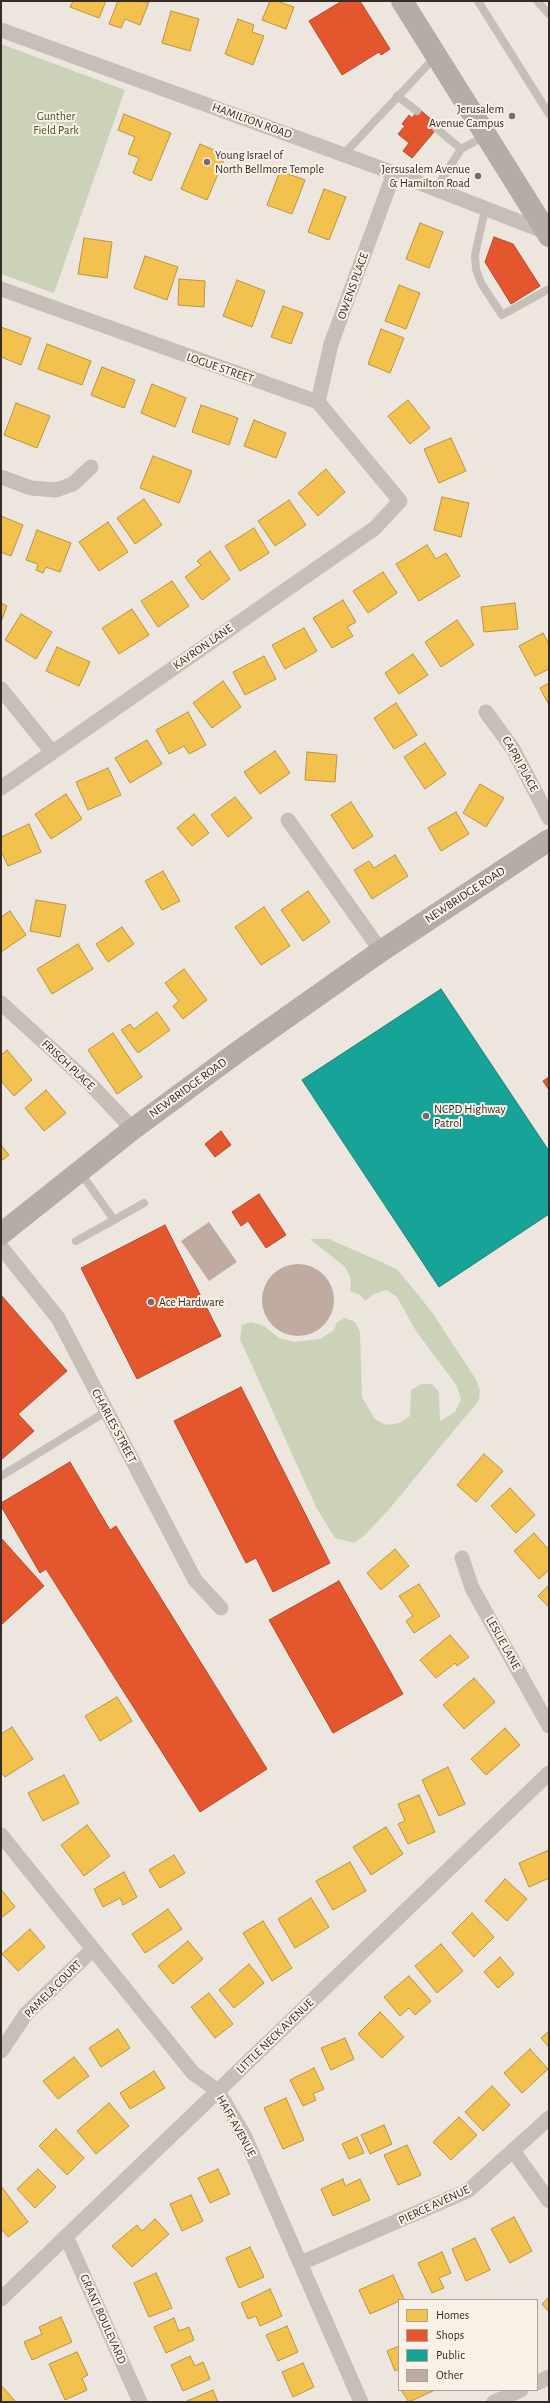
<!DOCTYPE html>
<style>
body{margin:0}
#map{position:relative;width:550px;height:2403px;overflow:hidden;background:#ece6df;font-family:"Alegreya Sans",sans-serif}
canvas{display:block}
.frame{position:absolute;inset:0;border:2px solid #352c27;pointer-events:none}
.legend{position:absolute;left:398px;top:2299px;width:140px;height:92px;box-sizing:border-box;background:#f9f1e6;border:1px solid #aba29a;margin:0;padding:5px 7px;list-style:none;font-size:12px;color:#352c27}
.legend li{display:flex;align-items:center;gap:8px;height:20px}
.legend b{width:20px;border:1px solid #aba29a}
</style>
<div id="map">
<canvas width="550" height="2403"></canvas>
<div class="frame"></div>
<ul class="legend">
<li><b style="height:11px;background:#f2c14e"></b>Homes</li>
<li><b style="height:11px;background:#e4572e"></b>Shops</li>
<li><b style="height:11px;background:#17a398"></b>Public</li>
<li><b style="height:11px;background:#c0aba0"></b>Other</li>
</ul>
</div>
<script>
const context = document.querySelector('canvas').getContext('2d');
context.lineJoin = 'round';
function fill(path, color) { context.fillStyle = color; context.fill(path, 'evenodd'); }
const poly = rows => new Path2D(rows.map(r => 'M' + r).join(''));
function strokePath(path, color, width, dash) { context.strokeStyle = color; context.lineWidth = width; context.lineCap = dash ? 'butt' : 'round'; context.setLineDash(dash || []); context.stroke(path); }
function write(font, color, halo, rows, align = 'center') {
  context.font = font + ' "Alegreya Sans",sans-serif'; context.lineWidth = 4; context.setLineDash([]); context.textBaseline = 'middle'; context.strokeStyle = halo; context.fillStyle = color; for (const [text, x, y, turn = 0] of rows) {
    context.save(); context.translate(x, y); context.rotate((+turn || 0) * Math.PI / 180); context.textAlign = isNaN(turn) ? turn : align; if (halo) context.strokeText(text, 0, 0); context.fillText(text, 0, 0); context.restore();
  }
}
fill(poly([
 [1,44,125,90,54,293,1,274],
 [310,1239,329,1239,397,1269,432,1312,475,1378,480,1390,479,1400,391,1507,365,1535,354,1543,335,1538,316,1507,240,1339,242,1325,251,1322,264,1326,279,1338,294,1342,320,1339,334,1330,337,1322,345,1318,355,1322,360,1332,362,1397,375,1419,386,1425,400,1423,410,1416,411,1390,421,1384,432,1384,439,1392,440,1421,455,1412,461,1400,457,1386,416,1331,397,1297,387,1290,374,1294,365,1301,360,1295,350,1291,351,1279,345,1267]
]), '#ccd2b8');
const homes = poly([
 [73,1,106,1,99,18,70,7,73,1],
 [118,1,149,2,140,25,125,19,121,28,109,24,118,1],
 [270,1,277,1,294,7,286,29,262,20,270,1],
 [171,11,199,19,190,51,162,43,171,11],
 [238,19,254,25,252,32,264,36,253,65,225,54,238,19],
 [124,114,171,133,151,181,133,173,139,158,128,154,135,137,118,130,124,114],
 [200,144,226,155,207,200,181,189,200,144],
 [280,171,305,180,292,214,267,205,280,171],
 [324,189,346,197,329,240,308,232,324,189],
 [420,223,443,232,429,268,406,259,420,223],
 [84,238,112,242,107,278,78,274,84,238],
 [145,256,178,267,167,300,134,288,145,256],
 [179,279,205,281,204,307,178,305,179,279],
 [237,280,265,291,252,327,223,316,237,280],
 [399,285,420,293,406,329,385,321,399,285],
 [283,306,303,313,291,344,271,337,283,306],
 [1,327,31,338,21,365,1,357,1,327],
 [381,329,404,338,390,373,368,364,381,329],
 [47,344,91,361,82,385,38,369,47,344],
 [102,367,135,380,124,408,91,395,102,367],
 [152,384,186,398,175,427,141,413,152,384],
 [408,400,430,428,410,444,388,416,408,400],
 [16,403,50,416,37,448,4,435,16,403],
 [201,405,238,418,229,445,192,432,201,405],
 [254,420,286,433,276,458,244,446,254,420],
 [451,438,466,471,439,483,424,449,451,438],
 [153,456,192,471,179,503,140,488,153,456],
 [326,469,345,492,318,516,298,493,326,469],
 [442,497,469,503,461,537,434,530,442,497],
 [144,499,162,525,135,544,117,518,144,499],
 [289,500,306,525,275,546,258,521,289,500],
 [1,516,23,525,11,556,1,552,1,516],
 [108,522,128,552,99,571,79,542,108,522],
 [254,528,269,553,240,571,225,546,254,528],
 [37,530,71,543,60,572,46,567,43,573,36,570,38,564,26,560,37,530],
 [427,545,436,559,446,553,460,576,419,601,396,564,427,545],
 [210,551,230,579,202,600,185,577,201,565,197,561,210,551],
 [383,572,397,593,368,613,353,591,383,572],
 [172,581,189,606,158,627,141,601,172,581],
 [343,600,356,622,347,627,353,636,332,648,313,618,343,600],
 [1,603,7,606,1,622,1,603],
 [515,603,518,629,484,632,481,607,515,603],
 [132,609,149,635,119,654,102,628,132,609],
 [21,614,52,632,36,659,5,640,21,614],
 [457,620,474,645,441,667,425,642,457,620],
 [304,628,317,651,285,669,272,645,304,628],
 [543,633,549,644,549,669,535,676,519,646,543,633],
 [57,647,90,662,79,686,46,671,57,647],
 [413,654,428,675,399,694,385,673,413,654],
 [264,656,276,679,245,695,233,672,264,656],
 [223,681,241,707,212,728,193,703,223,681],
 [549,683,549,705,540,688,549,683],
 [396,703,417,735,394,749,374,718,396,703],
 [188,712,206,745,189,754,184,746,169,754,156,730,188,712],
 [147,740,162,764,130,783,115,758,147,740],
 [425,743,446,774,425,789,404,757,425,743],
 [275,751,290,773,260,794,244,772,275,751],
 [307,752,337,755,335,782,305,780,307,752],
 [108,768,121,795,88,810,76,782,108,768],
 [480,784,504,798,486,827,463,813,480,784],
 [66,794,82,819,51,839,35,814,66,794],
 [235,797,252,818,228,837,211,815,235,797],
 [351,802,373,836,353,849,331,815,351,802],
 [456,812,469,834,441,851,428,828,456,812],
 [194,814,209,833,192,846,177,828,194,814],
 [29,824,41,852,8,866,1,851,1,837,29,824],
 [395,855,408,876,372,899,354,870,369,861,374,868,395,855],
 [163,871,180,901,162,910,145,881,163,871],
 [308,891,330,922,303,941,281,910,308,891],
 [36,900,66,905,60,937,30,931,36,900],
 [264,907,290,946,261,965,235,927,264,907],
 [10,911,26,935,1,952,1,917,10,911],
 [122,927,134,944,108,962,96,944,122,927],
 [78,944,93,969,52,994,37,969,78,944],
 [184,969,207,1000,183,1019,173,1006,179,1001,165,983,184,969],
 [157,1012,170,1030,138,1053,121,1030,130,1024,134,1029,157,1012],
 [113,1033,142,1077,117,1094,88,1050,113,1033],
 [7,1050,32,1080,14,1096,1,1081,1,1055,7,1050],
 [46,1090,66,1113,44,1131,25,1108,46,1090],
 [1,1145,9,1155,1,1161,1,1145],
 [484,1454,503,1471,476,1502,457,1485,484,1454],
 [510,1488,535,1515,516,1533,491,1506,510,1488],
 [534,1533,549,1550,549,1570,539,1579,514,1551,534,1533],
 [395,1549,409,1566,381,1590,367,1573,395,1549],
 [419,1584,440,1616,414,1633,406,1621,413,1616,399,1596,419,1584],
 [549,1585,549,1607,538,1596,549,1585],
 [450,1635,469,1657,457,1666,455,1663,436,1678,420,1660,450,1635],
 [474,1678,495,1702,464,1729,443,1705,474,1678],
 [117,1697,132,1721,100,1741,85,1716,117,1697],
 [12,1727,33,1759,5,1777,1,1772,1,1734,12,1727],
 [505,1728,520,1745,486,1775,471,1759,505,1728],
 [448,1767,465,1804,439,1816,422,1780,448,1767],
 [64,1775,79,1803,43,1821,28,1793,64,1775],
 [419,1795,435,1832,408,1844,398,1824,405,1821,398,1804,419,1795],
 [87,1825,110,1856,84,1876,61,1845,87,1825],
 [386,1827,403,1854,371,1875,353,1847,386,1827],
 [549,1850,549,1878,529,1887,519,1863,549,1850],
 [174,1855,185,1873,160,1888,149,1870,174,1855],
 [350,1862,366,1891,333,1910,316,1881,350,1862],
 [124,1872,137,1897,123,1905,120,1898,103,1907,94,1889,124,1872],
 [505,1879,527,1899,507,1921,485,1901,505,1879],
 [1,1889,15,1907,1,1918,1,1889],
 [311,1898,329,1927,295,1948,278,1919,311,1898],
 [168,1909,182,1929,145,1953,132,1934,168,1909],
 [472,1913,494,1937,474,1957,452,1933,472,1913],
 [263,1921,292,1968,272,1981,243,1933,263,1921],
 [30,1929,45,1947,18,1971,2,1954,30,1929],
 [188,1941,203,1959,173,1984,158,1966,188,1941],
 [441,1944,463,1971,437,1993,415,1966,441,1944],
 [500,1957,514,1974,498,1988,484,1972,500,1957],
 [249,1964,264,1983,234,2008,219,1990,249,1964],
 [409,1976,431,2001,415,2015,409,2008,400,2016,384,1997,409,1976],
 [209,1993,233,2024,215,2038,191,2007,209,1993],
 [380,2012,404,2037,382,2058,358,2034,380,2012],
 [118,2029,130,2048,101,2067,89,2048,118,2029],
 [549,2031,549,2047,541,2038,549,2031],
 [345,2038,354,2059,331,2070,321,2048,345,2038],
 [530,2049,548,2069,522,2093,504,2073,530,2049],
 [74,2057,89,2076,58,2099,43,2081,74,2057],
 [314,2068,324,2089,313,2094,316,2100,303,2106,290,2080,314,2068],
 [154,2071,165,2088,130,2109,120,2093,154,2071],
 [492,2086,510,2105,483,2131,465,2112,492,2086],
 [286,2098,304,2140,283,2149,264,2108,286,2098],
 [109,2103,129,2126,96,2154,77,2131,109,2103],
 [459,2117,477,2135,451,2160,433,2142,459,2117],
 [384,2125,392,2144,370,2154,361,2135,384,2125],
 [56,2129,84,2158,67,2175,39,2146,56,2129],
 [357,2137,364,2153,349,2159,342,2144,357,2137],
 [407,2145,421,2175,398,2185,384,2155,407,2145],
 [38,2169,56,2187,35,2208,17,2189,38,2169],
 [218,2169,230,2194,210,2203,198,2178,218,2169],
 [343,2179,345,2186,360,2179,370,2200,333,2216,321,2189,343,2179],
 [1,2186,28,2222,8,2237,1,2228,1,2186],
 [191,2195,203,2221,182,2231,170,2204,191,2195],
 [514,2217,532,2251,510,2263,491,2229,514,2217],
 [155,2219,169,2234,132,2267,112,2246,137,2225,142,2231,155,2219],
 [475,2238,490,2270,466,2281,452,2249,475,2238],
 [250,2247,264,2277,239,2288,226,2258,250,2247],
 [442,2252,451,2273,439,2278,444,2288,432,2293,418,2263,442,2252],
 [156,2273,172,2308,149,2317,134,2283,156,2273],
 [393,2275,404,2299,370,2314,359,2290,393,2275],
 [270,2289,282,2316,260,2326,256,2316,248,2319,241,2303,270,2289],
 [549,2297,549,2312,542,2304,549,2297],
 [61,2317,72,2342,32,2360,24,2342,42,2334,39,2327,61,2317],
 [174,2318,179,2331,189,2327,194,2340,166,2353,154,2327,174,2318],
 [287,2326,298,2352,278,2361,266,2335,287,2326],
 [399,2346,399,2369,395,2371,387,2351,399,2346],
 [77,2352,88,2375,82,2378,87,2390,65,2400,49,2364,77,2352],
 [190,2356,195,2366,203,2362,210,2379,183,2391,171,2365,190,2356],
 [303,2363,314,2387,293,2397,282,2372,303,2363],
 [1,2385,16,2402,1,2402,1,2385],
 [213,2390,218,2402,188,2402,187,2401,213,2390],
 [401,2390,435,2390,409,2402,401,2390]
]);
fill(homes, '#f2c14e');
strokePath(homes, '#b99442', 1);
const shops = poly([
 [342,1,360,1,390,49,381,55,379,52,342,75,309,21,342,1],
 [419,109,439,126,412,158,403,151,409,143,398,134,405,126,402,124,409,115,412,118,419,109],
 [494,237,513,244,540,286,511,304,485,262,494,237],
 [549,1077,549,1090,543,1081,549,1077],
 [221,1131,231,1145,215,1157,205,1144,221,1131],
 [259,1194,286,1235,266,1248,248,1221,241,1226,232,1212,259,1194],
 [165,1225,221,1336,137,1379,81,1268,165,1225],
 [1,1295,67,1371,18,1414,34,1431,1,1460,1,1295],
 [241,1387,330,1563,273,1592,256,1558,246,1563,174,1421,241,1387],
 [70,1462,110,1530,116,1526,267,1769,200,1812,46,1569,40,1573,1,1506,1,1503,70,1462],
 [1,1538,44,1586,1,1625,1,1538],
 [339,1581,403,1694,333,1733,269,1620,339,1581]
]);
fill(shops, '#e4572e');
strokePath(shops, '#b04a2c', 1);
const public = poly([
 [441,989,549,1151,549,1214,439,1287,302,1080,441,989]
]);
fill(public, '#17a398');
strokePath(public, '#207f76', 1);
fill(poly([
 [209,1222,237,1262,209,1281,181,1241],
 '262 1300a36 36 0 1 1 72 0a36 36 0 1 1-72 0Z'
]), '#c0aba0');
strokePath(poly([
 [478,1,549,114],
 [537,1,549,14],
 [397,96,417,111],
 [436,128,461,149],
 [343,155,436,56],
 [435,190,461,149,485,136],
 [485,210,475,255,476,269,481,283,502,315,549,289],
 [114,1220,144,1203],
 [76,1241,114,1220,80,1172],
 [1,1476,107,1411]
]), '#c5bfb8', 8);
strokePath(poly([
 [1,30,394,173,546,232],
 [1,289,318,402,400,501,375,528,1,788],
 [318,402,331,344,394,173],
 [1,477,31,488,56,490,73,484,91,467],
 [1,689,52,752],
 [486,712,513,749,549,818],
 [288,820,381,951],
 [1,1003,90,1084,133,1129],
 [1,1247,58,1318,195,1580,221,1608],
 [462,1558,472,1588,549,1726],
 [1,1835,193,2073,218,2091,244,2135,361,2402],
 [1,2051,26,2014,93,1949],
 [514,2152,549,2201],
 [66,2236,140,2402],
 [301,2263,469,2190,549,2118],
 [1,2299,549,1773],
 [537,2383,549,2377],
 [494,2402,521,2390]
]), '#c5bfb8', 15);
strokePath(poly([
 [402,1,549,236],
 [1,1234,133,1129,239,1051,381,951,549,840]
]), '#b4ada7', 22);
for (const [x, y, r, color] of [
 [512,116,4,"#756d67"],
 [207,162,4,"#756d67"],
 [478,176,4,"#756d67"],
 [426,1116,4,"#756d67"],
 [151,1302,4,"#756d67"]
]) { const dot = new Path2D(); dot.arc(x, y, r, 0, 2 * Math.PI); context.fillStyle = color; context.fill(dot); strokePath(dot, '#f9f1e6', 1.5); }
write('12px', '#352c27', '#f9f1e6', [
 ["Jerusalem",504,109,"right"],
 ["Avenue Campus",504,123,"right"],
 ["Young Israel of",215,155],
 ["North Bellmore Temple",215,169],
 ["Jersusalem Avenue",470,169,"right"],
 ["& Hamilton Road",470,183,"right"],
 ["NCPD Highway",434,1109],
 ["Patrol",434,1123],
 ["Ace Hardware",159,1302]
], 'left');
write('12px', '#43542a', '#f9f1e6', [
 ["Gunther",56,116],
 ["Field Park",56,130]
]);
write('12px', '#352c27', '#f9f1e6', [
 ["HAMILTON ROAD",252,121,20],
 ["OWENS PLACE",353,286,-70],
 ["LOGUE STREET",220,368,19],
 ["KAYRON LANE",203,647,-35],
 ["CAPRI PLACE",520,764,61],
 ["NEWBRIDGE ROAD",465,895,-33],
 ["FRISCH PLACE",68,1065,43],
 ["NEWBRIDGE ROAD",188,1088,-36],
 ["CHARLES STREET",114,1426,62],
 ["LESLIE LANE",503,1643,61],
 ["PAMELA COURT",53,1989,-45],
 ["LITTLE NECK AVENUE",275,2036,-44],
 ["HAFF AVENUE",236,2126,61],
 ["PIERCE AVENUE",434,2205,-25],
 ["GRANT BOULEVARD",103,2319,66]
]);
</script>
